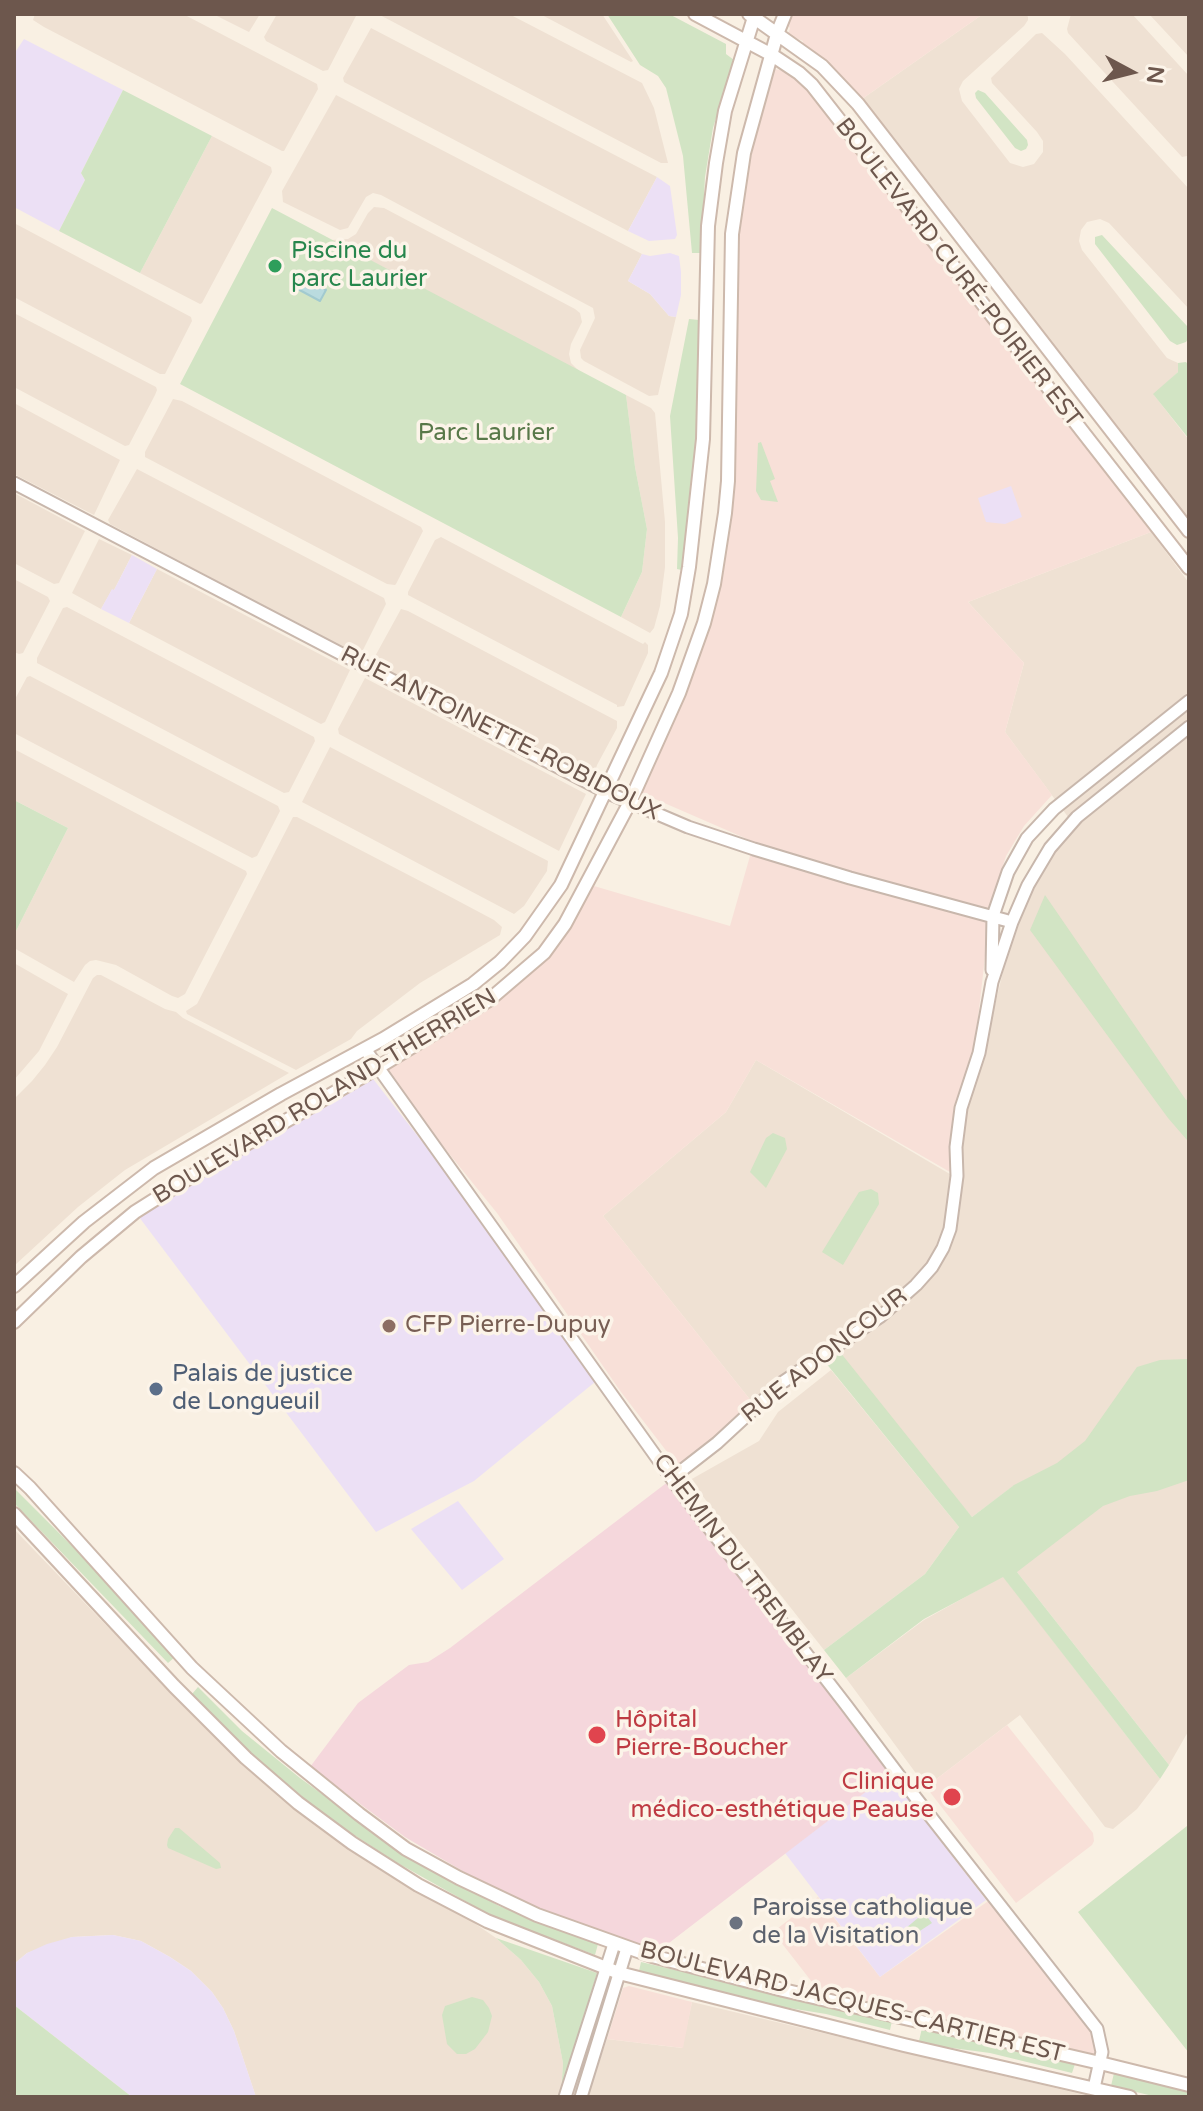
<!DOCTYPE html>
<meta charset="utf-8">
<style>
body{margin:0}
#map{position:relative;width:1203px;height:2111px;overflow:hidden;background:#f9f0e3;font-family:"Varela Round",sans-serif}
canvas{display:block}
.frame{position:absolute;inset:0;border:16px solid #6d574d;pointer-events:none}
.north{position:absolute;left:1091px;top:32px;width:80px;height:80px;-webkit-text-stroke:6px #fcf4e9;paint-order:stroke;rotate:97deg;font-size:22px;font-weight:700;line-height:32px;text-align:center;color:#6d574d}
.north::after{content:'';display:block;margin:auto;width:28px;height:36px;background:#6d574d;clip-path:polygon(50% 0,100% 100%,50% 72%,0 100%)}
</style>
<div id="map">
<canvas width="1203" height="2111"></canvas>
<div class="frame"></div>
<div class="north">N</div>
</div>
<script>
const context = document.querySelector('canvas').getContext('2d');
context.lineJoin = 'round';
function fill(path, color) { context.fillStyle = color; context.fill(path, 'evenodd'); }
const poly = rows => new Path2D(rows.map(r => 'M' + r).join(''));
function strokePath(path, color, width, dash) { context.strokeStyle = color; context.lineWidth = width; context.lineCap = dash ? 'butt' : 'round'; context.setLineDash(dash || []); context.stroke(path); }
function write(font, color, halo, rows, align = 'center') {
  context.font = font + ' "Varela Round",sans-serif'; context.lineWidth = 7; context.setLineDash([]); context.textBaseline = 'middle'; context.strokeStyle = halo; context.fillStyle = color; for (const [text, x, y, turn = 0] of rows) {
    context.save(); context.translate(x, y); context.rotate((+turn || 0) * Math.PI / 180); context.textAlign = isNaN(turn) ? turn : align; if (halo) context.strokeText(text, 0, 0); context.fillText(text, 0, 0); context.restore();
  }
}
fill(poly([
 [35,14,183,14,317,84,318,89,284,151,282,151,44,27,33,20],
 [213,14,260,14,249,32],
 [277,14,357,14,328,70,323,71,266,41,264,37],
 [378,14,509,14,642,83,654,108,668,163,661,163],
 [540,14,602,14,633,61,631,62],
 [983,14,1026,14,1028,17,1028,20,1024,26,963,81,959,89,962,101,1010,163,1023,167,1034,164,1043,152,1043,141,1037,132,992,83,991,78,1036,34,1042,33,1065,54,1189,189,1189,309,1109,223,1100,219,1087,222,1081,230,1079,241,1082,250,1167,358,1178,363,1178,372,1154,395,1189,440,1189,520,862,99],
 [1071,14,1132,14,1189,76,1189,154,1187,156,1182,157,1068,33,1067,29],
 [1149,14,1189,14,1189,57],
 [371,28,657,177,628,231,344,82,343,78],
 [336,95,642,254,628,281,650,294,669,316,676,317,658,395,649,396,584,361,581,358,580,350,595,318,593,308,381,195,373,193,366,197,348,228,340,230,283,202,282,191],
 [212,136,271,167,272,172,202,303,200,304,140,273],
 [374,207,384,208,575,309,580,313,582,322,571,344,569,354,571,363,579,371,331,240,348,239,356,234,368,213],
 [14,223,191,317,192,321,165,374,160,374,14,297],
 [14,313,156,387,157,390,155,395,129,445,125,446,14,387],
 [626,395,651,408,655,413,665,522,665,567,660,606,654,628,650,633,621,617,642,572,647,529,635,467],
 [173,399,182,401,421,527,423,531,396,584,395,585,387,584,145,457,145,452],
 [14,403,120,460,94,515,14,474],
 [137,469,384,598,386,604,361,654,357,655,110,524,108,520],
 [14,493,85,531,59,583,54,584,14,563],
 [1151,532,1189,583,1189,1730,1169,1765,1017,1572,1013,1486,972,1517,833,1357,756,1407,603,1216,726,1112,756,1060,960,1180,962,1117,987,1038,1015,922,1049,854,1074,825,1005,732,1024,663,968,602],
 [441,537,643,644,645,642,648,645,648,653,624,706,617,707,617,705,408,595,408,592,435,540],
 [99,539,132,555,114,590,112,590,101,609,72,593],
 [157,569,350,670,325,722,321,724,317,722,129,623],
 [14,579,48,597,50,601,23,653,19,654,14,652],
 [67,607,314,737,315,741,289,792,284,793,37,663,37,658,63,608],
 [401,609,408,611,617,721,617,728,597,765,593,778,375,665,373,660],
 [30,676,278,806,280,811,257,856,252,858,14,733,14,701,27,677],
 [365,678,586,794,559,851,339,734,338,729],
 [330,747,548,861,547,871,524,906,514,914,302,802],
 [14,749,246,871,247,874,185,994,178,998,172,996,116,965,96,960,90,961,85,965,74,982,14,948,14,935,68,828,14,800],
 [293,817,297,817,447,895,494,920,502,927,500,935,420,983,357,1031,351,1039,296,1070,187,1014,186,1011,197,1004],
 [14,963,68,994,39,1051,14,1080],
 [97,975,101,975,165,1009,176,1012,183,1018,289,1073,125,1170,78,1207,14,1266,14,1099,32,1081,45,1065,57,1047,93,978],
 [831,1370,959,1527,925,1574,824,1650,690,1480,759,1441,778,1412],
 [14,1529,196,1719,286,1801,362,1857,402,1883,467,1918,496,1938,521,1960,539,1982,552,2006,563,2063,561,2095,566,2097,256,2097,234,2031,223,2008,212,1992,191,1971,170,1957,141,1941,113,1935,91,1936,72,1937,27,1953,14,1964],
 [1003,1576,1160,1779,1137,1809,1113,1829,1105,1827,1020,1715,926,1787,846,1678,924,1620],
 [692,2002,1093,2097,587,2097,607,2039,682,2048]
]), '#efe1d3');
fill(poly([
 [793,14,983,14,862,99,826,63,802,44,803,41,788,35,790,28,788,26],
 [775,69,789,72,803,82,1151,532,968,602,1024,663,1005,732,1052,795,1024,826,1006,856,991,904,976,1036,952,1125,950,1172,756,1060,726,1112,603,1216,756,1407,681,1470,621,1392,497,1213,383,1072,478,1014,517,985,548,953,570,925,594,886,730,926,754,842,639,792,684,696,708,631,716,597,735,347,739,233,745,184,753,148],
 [1007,1725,1093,1833,1094,1841,1092,1845,1016,1903,926,1787],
 [818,1897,880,1977,994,1897,1097,2029,1100,2063,826,2000,773,1932],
 [629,1986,692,2002,683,2048,607,2039,623,1988]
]), '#f8e0d8');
fill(poly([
 [24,39,123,90,81,173,85,180,59,231,14,207,14,54],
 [657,177,670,186,677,235,675,239,649,241,628,231],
 [670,253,679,256,681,272,681,295,676,317,669,316,650,294,628,281,642,254,650,256],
 [1011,486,1022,517,1005,524,986,522,978,498],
 [132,555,157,569,129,623,101,609,112,589,114,590],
 [370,1075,481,1217,595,1382,474,1481,376,1532,139,1217],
 [458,1501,504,1559,462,1590,411,1529],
 [889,1774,986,1900,880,1977,785,1853],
 [113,1935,141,1941,170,1957,191,1971,212,1992,223,2008,234,2031,256,2097,132,2097,14,2005,14,1964,27,1953,47,1944,72,1937]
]), '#ece0f5');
fill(poly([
 [669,1481,889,1774,652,1956,537,1915,405,1837,310,1767,358,1703,409,1665,428,1662,450,1648]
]), '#f5d7dc');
fill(poly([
 [607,14,669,14,726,44,726,54,734,60,713,128,705,177,701,253,692,253,683,156,666,88,658,76,640,65],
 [123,90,212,136,140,273,59,231,85,180,81,173],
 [978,90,985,93,1027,140,1028,145,1026,149,1021,151,1015,148,976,98,975,93],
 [272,208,626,395,635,467,647,529,642,572,621,617,180,384],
 [1102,235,1187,326,1189,337,1186,342,1177,345,1170,341,1095,244,1095,237],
 [689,319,699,320,699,425,686,571,677,569,678,538,670,416],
 [1186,362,1189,366,1189,439,1153,394,1178,372,1178,363],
 [761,442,775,479,770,481,778,502,761,500,756,491,758,443],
 [14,800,68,828,14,935],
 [1045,895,1186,1100,1189,1099,1189,1139,1187,1140,1168,1118,1030,930],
 [773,1133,785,1138,787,1149,766,1188,750,1172,766,1138],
 [871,1189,878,1193,879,1204,843,1265,822,1252,859,1192],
 [836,1347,972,1517,1014,1485,1057,1463,1085,1441,1137,1367,1160,1360,1189,1359,1189,1480,1157,1491,1130,1496,1103,1506,1017,1572,1169,1765,1160,1779,1003,1577,924,1619,846,1678,824,1650,925,1574,959,1527,821,1357],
 [14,1488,73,1547,176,1656,168,1663,14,1503],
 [198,1687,242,1731,300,1778,399,1850,499,1906,598,1944,595,1955,490,1915,394,1861,339,1825,293,1790,256,1758,192,1694],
 [1187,1826,1189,1829,1189,2053,1078,1912],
 [175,1828,179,1828,220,1863,221,1868,216,1869,168,1848,167,1845,168,1839],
 [924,1913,932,1923,906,1940,900,1933],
 [496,1938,597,1973,561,2096,563,2063,552,2006,539,1982,521,1960],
 [641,1962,892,2021,890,2030,826,2014,783,2007,639,1971],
 [472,1997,483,2000,489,2008,492,2016,488,2032,475,2049,466,2054,457,2054,447,2044,442,2015,445,2006],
 [14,2005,132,2097,14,2097],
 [922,2028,1075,2064,1072,2073,990,2053,937,2046,919,2041],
 [1114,2073,1189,2091,1188,2097,1157,2097,1111,2086]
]), '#d2e4c4');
const water = poly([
 [300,276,326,290,320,301,294,287,300,276]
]);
fill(water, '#badbdf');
strokePath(water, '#a2cad0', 2);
const tertiary = poly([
 [14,483,606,792,688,827,754,849,850,878,1012,922],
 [992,970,993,916,1008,872,1027,838,1054,809,1189,701],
 [365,1049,682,1493,846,1705,916,1798,1097,2029,1102,2052,1094,2088],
 [672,1478,717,1443,783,1382,881,1316,916,1285,932,1267,943,1248,950,1229,957,1176,956,1147,961,1108,979,1053,992,982,1012,922,1028,885,1050,848,1077,817,1189,727],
 [565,2097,614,1944],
 [581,2097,627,1948]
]);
const secondary = poly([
 [695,14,772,55,799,73,812,85,1189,568],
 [749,14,822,66,858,104,1189,531],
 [14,1286,84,1222,154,1168,281,1094,383,1039,473,984,500,962,525,936,561,885,661,673,681,614,689,567,703,439,708,226,716,163,725,111,755,14],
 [14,1322,81,1257,135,1212,203,1169,377,1068,489,1000,544,953,565,924,630,802,679,693,704,623,714,584,725,513,728,481,732,234,744,153,777,34,785,14],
 [14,1473,30,1488,192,1668,281,1751,359,1814,406,1849,459,1878,537,1915,652,1956,783,1990,1100,2063,1189,2085],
 [14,1514,174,1686,246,1758,298,1803,352,1843,418,1885,487,1921,619,1973,904,2045,1130,2097]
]);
strokePath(tertiary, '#c8b7ac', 15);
strokePath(secondary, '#cdb9ac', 16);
strokePath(tertiary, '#fff', 11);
strokePath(secondary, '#fff', 12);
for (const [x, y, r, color] of [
 [275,266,8,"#2e9e5b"],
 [389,1326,8,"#8d6e63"],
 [156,1389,8,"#5c6f8a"],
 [597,1735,10,"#e0444e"],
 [952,1797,10,"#e0444e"],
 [736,1923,8,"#6b7280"]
]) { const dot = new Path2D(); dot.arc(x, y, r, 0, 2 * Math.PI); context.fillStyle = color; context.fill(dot); strokePath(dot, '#fcf4e9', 3); }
write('24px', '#27864d', '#fcf4e9', [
 ["Piscine du",291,252],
 ["parc Laurier",291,280]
], 'left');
write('24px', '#6d574d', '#fcf4e9', [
 ["BOULEVARD CURÉ-POIRIER EST",958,273,52],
 ["RUE ANTOINETTE-ROBIDOUX",500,734,27],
 ["BOULEVARD ROLAND-THERRIEN",325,1097,-31],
 ["RUE ADONCOUR",825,1356,-38],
 ["CHEMIN DU TREMBLAY",742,1569,53],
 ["BOULEVARD JACQUES-CARTIER EST",852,2003,14]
]);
write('24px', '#587849', '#fcf4e9', [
 ["Parc Laurier",486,434]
]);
write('24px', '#785e54', '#fcf4e9', [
 ["CFP Pierre-Dupuy",405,1326]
], 'left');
write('24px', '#4e5e75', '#fcf4e9', [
 ["Palais de justice",172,1375],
 ["de Longueuil",172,1403]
], 'left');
write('24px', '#be3a42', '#fcf4e9', [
 ["Hôpital",615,1721],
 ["Pierre-Boucher",615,1749],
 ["Clinique",934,1783,"right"],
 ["médico-esthétique Peause",934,1811,"right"]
], 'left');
write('24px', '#5b616d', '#fcf4e9', [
 ["Paroisse catholique",752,1909],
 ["de la Visitation",752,1937]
], 'left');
</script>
